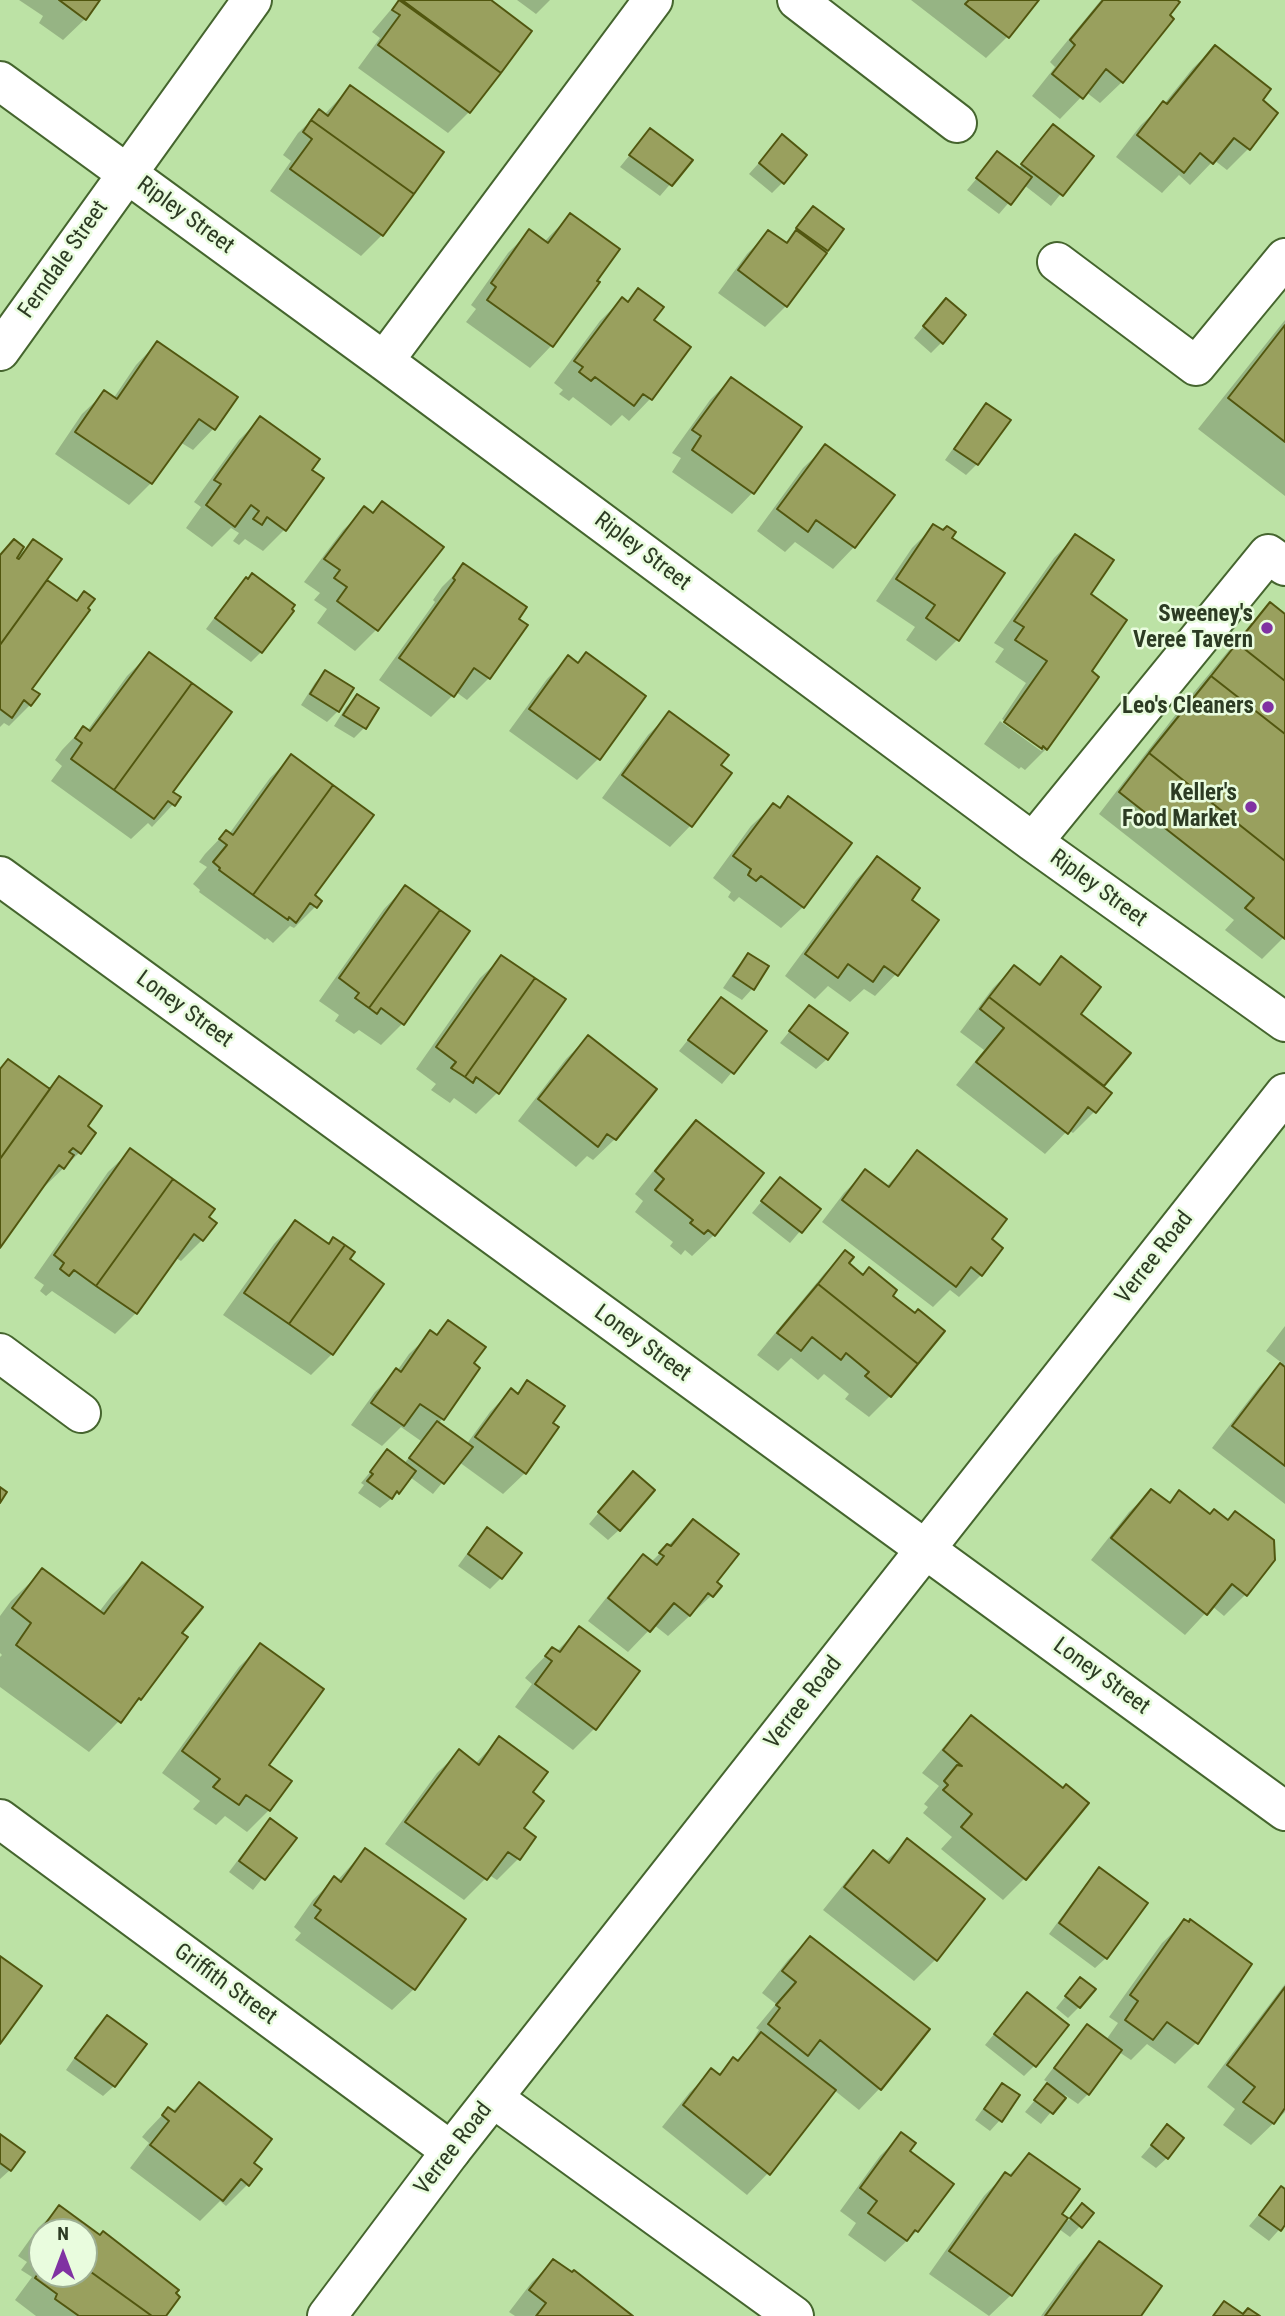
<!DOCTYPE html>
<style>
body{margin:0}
#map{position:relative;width:1285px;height:2316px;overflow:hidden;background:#bce2a5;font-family:"Roboto Condensed",sans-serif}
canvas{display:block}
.north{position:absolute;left:28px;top:2218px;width:70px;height:70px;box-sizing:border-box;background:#e9fcde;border:2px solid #9daf93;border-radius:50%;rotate:0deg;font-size:19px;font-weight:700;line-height:28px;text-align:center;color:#2c3b23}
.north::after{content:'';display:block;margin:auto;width:24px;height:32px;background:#8032a2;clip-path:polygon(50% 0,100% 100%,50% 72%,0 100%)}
</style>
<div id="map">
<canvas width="1285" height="2316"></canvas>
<div class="north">N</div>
</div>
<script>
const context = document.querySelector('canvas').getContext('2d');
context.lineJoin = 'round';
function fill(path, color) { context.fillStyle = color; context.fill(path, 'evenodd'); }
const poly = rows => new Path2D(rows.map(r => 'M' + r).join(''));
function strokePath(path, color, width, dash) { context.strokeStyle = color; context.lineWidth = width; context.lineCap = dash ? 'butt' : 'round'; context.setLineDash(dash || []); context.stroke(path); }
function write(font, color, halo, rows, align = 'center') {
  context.font = font + ' "Roboto Condensed",sans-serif'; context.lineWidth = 5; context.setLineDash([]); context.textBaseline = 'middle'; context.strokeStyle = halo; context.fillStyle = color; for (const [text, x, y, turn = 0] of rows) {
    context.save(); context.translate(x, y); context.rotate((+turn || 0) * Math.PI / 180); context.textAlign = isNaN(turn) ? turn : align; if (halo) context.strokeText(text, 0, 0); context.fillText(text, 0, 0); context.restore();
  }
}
fill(poly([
 [19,0,98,0,85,19,63,40,39,23,43,16],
 [399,0,488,0,530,31,469,112,448,133,358,68,380,38,372,32],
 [517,0,550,0,536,14],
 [911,0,1037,0,1007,37,986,58],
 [1101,0,1174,0,1122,82,1100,103,1086,92,1060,119,1032,96,1055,67,1050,62],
 [1215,47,1261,101,1248,149,1227,170,1214,160,1190,185,1179,175,1162,193,1116,157,1141,125,1163,104,1164,104,1193,68],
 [350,87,382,235,361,256,270,191,291,161,283,155,298,133,320,112,324,115],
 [1053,126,1091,156,1051,206,1024,185,999,214,967,190,998,153,1018,169],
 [650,130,691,160,660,196,620,167],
 [782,137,783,182,772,193,749,174],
 [813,209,842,230,786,306,765,327,718,293,747,254,769,232,785,244,802,219],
 [570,215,594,281,597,283,551,346,530,368,466,322,476,309,471,305,508,253,529,232,544,242],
 [639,290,651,320,689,348,650,399,629,421,622,415,611,426,573,397,569,401,559,394,563,390,554,383,600,321,622,299,626,303],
 [936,311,942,342,931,353,914,338],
 [1285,320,1285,496,1198,429],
 [157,343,214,428,193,450,180,442,151,483,129,505,55,454,82,414,104,393,113,399,136,365],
 [731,379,753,492,732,514,672,472,681,458,672,453,710,400],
 [986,405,977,464,966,475,945,460,976,416],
 [261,418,310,470,322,478,284,530,263,551,245,539,239,545,233,541,239,533,231,528,212,547,186,528,201,507,194,502,239,440],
 [825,447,854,547,833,569,795,542,785,552,757,531,803,468],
 [382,503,376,630,355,651,317,623,327,609,314,600,320,593,304,582,343,530,365,509,371,514],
 [934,526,949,538,957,640,936,661,906,640,915,627,876,601,912,548],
 [1076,536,1088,595,1089,671,1046,749,1025,770,1021,767,1019,769,984,744,1000,721,1041,751,1044,748,1002,719,1026,683,995,662,1004,649,994,643,1054,558],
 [33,542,45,580,76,602,84,594,29,690,30,705,9,726,4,723,0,727,0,556,17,557],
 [464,565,489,678,467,700,456,692,431,717,379,680,435,602,433,600,442,587],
 [246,579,261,652,251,662,206,629,235,590],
 [1270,605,1285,616,1285,936,1262,959,1225,930,1234,920,1099,814,1180,709,1249,626],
 [149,654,171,792,179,798,152,827,148,823,131,839,51,781,62,766,55,760,62,750,83,728,87,731,127,676],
 [586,654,598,759,577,780,509,731,547,679,568,658,576,664],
 [325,672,338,711,327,722,301,705,315,683],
 [357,696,364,728,354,738,334,726,346,707],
 [669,714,719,766,691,825,670,847,602,798,648,735],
 [291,757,315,907,294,928,290,926,273,943,267,938,265,940,199,892,200,890,193,884,207,867,199,862,205,854,226,832,229,834,270,778],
 [788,799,803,907,781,928,739,897,734,902,728,897,731,892,713,878,751,826,773,805,778,809],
 [877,858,909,900,896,974,875,996,864,989,850,1002,828,986,815,999,785,976,856,880],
 [405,887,467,931,402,1024,381,1045,359,1030,354,1034,335,1021,339,1015,319,1001,384,909],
 [748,955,767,966,752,989,742,1000,723,988,738,966],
 [502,957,498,1092,476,1114,454,1098,450,1103,431,1090,436,1084,416,1069,480,978],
 [1061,959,1079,1014,1128,1054,1102,1086,1094,1112,1073,1133,1068,1130,1045,1154,956,1085,984,1050,960,1032,993,988,1014,967,1037,985],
 [721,999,765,1032,722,1084,679,1051],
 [809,1007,827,1059,816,1069,780,1043],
 [588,1037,615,1139,593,1160,587,1156,576,1167,518,1121,566,1059],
 [0,1069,48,1090,60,1078,85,1127,94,1133,79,1153,42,1189,0,1245],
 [696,1122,762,1173,714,1235,692,1256,685,1250,681,1255,670,1246,673,1242,635,1212,643,1201,635,1194,675,1144],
 [130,1151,207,1217,202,1240,181,1261,176,1258,136,1313,115,1334,52,1291,46,1296,40,1291,44,1285,34,1278,108,1172],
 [917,1153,989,1239,1001,1248,981,1275,959,1297,950,1290,933,1307,822,1222,844,1193,865,1172,886,1187],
 [780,1179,819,1209,790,1243,752,1213],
 [295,1222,347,1260,332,1354,311,1375,223,1315,274,1244],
 [845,1252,847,1263,890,1296,890,1396,869,1417,845,1399,849,1394,824,1374,818,1380,791,1358,778,1371,757,1355,824,1274],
 [448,1323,472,1364,442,1419,438,1424,466,1445,490,1412,511,1390,516,1394,528,1382,551,1423,525,1473,503,1494,459,1462,433,1494,410,1477,398,1493,380,1508,358,1493,364,1485,361,1483,387,1452,404,1464,421,1441,401,1427,382,1446,351,1425,375,1392,397,1371,409,1354,431,1333,435,1336],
 [1285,1326,1285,1504,1212,1448,1259,1387,1282,1363,1266,1351],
 [623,1484,619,1530,608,1540,589,1524],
 [1151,1491,1168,1504,1180,1493,1209,1516,1227,1521,1235,1513,1246,1594,1224,1616,1212,1606,1185,1635,1091,1560,1129,1512],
 [693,1521,715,1582,712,1595,668,1636,654,1625,628,1652,588,1621,622,1578,643,1557,651,1562],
 [487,1529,501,1578,490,1589,458,1566,477,1540],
 [143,1564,180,1634,185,1637,140,1699,89,1752,0,1687,0,1657,2,1655,0,1653,0,1616,11,1601,42,1571,99,1612,112,1595],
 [580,1628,637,1671,594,1729,573,1750,515,1707,532,1684,525,1678,531,1671,552,1649,556,1652],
 [261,1645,266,1765,290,1782,269,1810,247,1832,225,1816,216,1825,193,1809,200,1801,162,1773,239,1667],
 [972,1718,1062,1790,1086,1803,1024,1879,1003,1900,941,1849,952,1837,923,1813,928,1807,924,1804,939,1786,922,1773,950,1739],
 [499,1739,530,1793,521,1828,518,1859,497,1880,489,1875,464,1900,385,1844,437,1773,459,1752,475,1764],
 [270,1820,294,1838,253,1890,229,1872,260,1831],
 [908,1840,936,1959,914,1981,823,1910,852,1874,873,1852,885,1862],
 [365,1850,414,1989,392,2010,295,1940,301,1933,294,1927,313,1900,334,1879,337,1881],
 [1099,1870,1106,1958,1095,1968,1049,1934,1089,1880],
 [1184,1922,1196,2043,1175,2064,1147,2044,1131,2060,1119,2052,1088,2094,1078,2104,1065,2095,1041,2124,1025,2112,1049,2083,1044,2080,1077,2037,1088,2026,1106,2040,1118,2023,1109,2017,1162,1943],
 [810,1938,880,2088,859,2110,834,2090,768,2173,747,2195,662,2127,690,2092,712,2071,718,2075,733,2060,736,2061,749,2047,759,2030,756,2028,776,2004,762,1993,788,1960],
 [1080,1979,1079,2007,1068,2018,1056,2008],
 [1285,1984,1285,2112,1251,2145,1223,2125,1235,2109,1207,2087],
 [1027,1994,1035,2065,1024,2076,985,2045],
 [107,2017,114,2086,103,2096,66,2070,96,2027],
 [199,2085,252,2163,248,2184,226,2206,220,2201,200,2221,130,2168,149,2143,142,2137,147,2131,168,2109,172,2112],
 [1003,2085,1000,2120,990,2131,975,2120,992,2096],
 [1167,2127,1167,2158,1156,2168,1141,2157],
 [901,2135,908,2151,917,2231,885,2262,848,2235,856,2223,840,2211,880,2156],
 [0,2136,10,2170,0,2179],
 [1029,2155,1060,2214,1068,2221,1072,2216,1080,2226,1070,2237,1059,2229,1011,2295,989,2316,929,2274,984,2196,1005,2174,1008,2176],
 [1281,2188,1285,2191,1285,2223,1269,2241,1249,2226],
 [60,2207,100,2237,164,2316,36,2316,15,2300,32,2277,21,2270,27,2262,18,2256,38,2228],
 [42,2232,84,2232,84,2274,42,2274],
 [1099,2244,1139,2316,1041,2316,1078,2265],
 [554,2261,630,2316,515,2316,509,2312,532,2282]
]), '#0003');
const building = poly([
 [59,0,100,0,86,20,59,0],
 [399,0,501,73,470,113,378,45,400,15,392,10,399,0],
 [402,0,491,0,532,31,501,73,402,0],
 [969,0,1039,0,1009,38,965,4,969,0],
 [1103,0,1177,0,1180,2,1170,15,1174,19,1123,83,1106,69,1083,99,1052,74,1075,45,1070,40,1103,0],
 [1215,45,1271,89,1263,100,1278,113,1250,150,1234,138,1213,164,1200,153,1184,173,1137,135,1163,101,1167,104,1215,45],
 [350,85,444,152,414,194,311,120,319,109,328,116,350,85],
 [311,120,414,194,383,236,290,169,312,139,303,132,311,120],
 [1053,124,1094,156,1063,196,1021,164,1053,124],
 [650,128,693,160,672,186,629,155,650,128],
 [782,134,807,155,784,184,759,163,782,134],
 [997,151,1032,177,1011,205,976,178,997,151],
 [813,206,844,229,828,251,796,228,813,206],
 [570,213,620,249,597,281,600,282,553,347,487,300,496,287,491,283,529,229,548,243,570,213],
 [768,230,787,243,796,230,827,253,787,307,738,270,768,230],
 [638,288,664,307,654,320,691,347,652,400,643,394,634,406,595,377,591,381,579,372,583,367,574,361,622,297,628,302,638,288],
 [946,298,966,315,943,344,923,326,946,298],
 [1285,325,1285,442,1228,398,1285,325],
 [157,341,238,397,215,430,199,419,152,484,75,432,104,390,117,399,157,341],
 [731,377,802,427,754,494,692,450,701,436,692,430,731,377],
 [986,403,1011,420,978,465,954,449,986,403],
 [260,416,320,459,312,470,324,478,286,531,267,517,262,525,253,519,259,511,251,505,235,527,206,505,221,484,214,480,260,416],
 [825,444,895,495,855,548,816,520,808,532,777,509,825,444],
 [382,501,444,547,378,631,337,601,347,587,334,578,340,570,324,559,364,506,373,513,382,501],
 [933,524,943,530,947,526,956,532,952,538,1005,573,959,641,926,618,935,605,896,579,933,524],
 [1075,534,1114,560,1091,594,1127,620,1092,671,1099,677,1047,750,1043,746,1042,749,1004,722,1047,661,1015,640,1024,627,1014,621,1075,534],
 [14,539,24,547,17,558,19,559,33,539,62,559,0,645,0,555,14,539],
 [463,563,527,607,519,619,528,625,490,679,474,668,454,697,399,658,455,580,453,578,463,563],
 [252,573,295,605,292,609,294,611,262,653,215,618,246,577,248,579,252,573],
 [47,580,77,601,84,591,95,599,88,608,90,610,32,689,40,694,31,706,24,700,12,718,0,709,0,645,47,580],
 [1270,602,1285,614,1285,681,1237,643,1270,602],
 [1237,643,1285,681,1285,734,1211,676,1237,643],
 [149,652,192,683,114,790,71,759,82,743,75,738,83,726,90,731,149,652],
 [586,652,646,696,600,760,529,709,568,655,578,663,586,652],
 [325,670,354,688,339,712,310,694,325,670],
 [1211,676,1285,734,1285,861,1149,753,1211,676],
 [192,683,232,712,173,792,181,797,175,806,168,801,154,819,114,790,192,683],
 [357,694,379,708,366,729,343,715,357,694],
 [669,711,729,755,721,765,732,773,692,827,622,775,669,711],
 [1149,753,1285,861,1285,939,1245,908,1254,898,1119,792,1149,753],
 [291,754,333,785,253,895,219,870,220,868,213,862,227,845,219,839,226,830,233,835,291,754],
 [333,785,374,815,315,895,322,901,317,908,310,903,296,923,289,917,288,920,253,895,333,785],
 [788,796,852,843,804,908,761,876,756,881,748,875,751,869,733,856,773,803,780,808,788,796],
 [877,856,920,888,912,900,939,920,898,976,884,966,873,982,848,964,838,978,805,954,877,856],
 [405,885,440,910,369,1008,355,998,359,993,339,978,405,885],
 [440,910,470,931,404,1025,381,1008,377,1014,369,1008,440,910],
 [748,953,769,966,754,990,733,976,748,953],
 [501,955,535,978,465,1077,451,1068,456,1062,436,1047,501,955],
 [1061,956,1101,987,1081,1014,1131,1053,1104,1086,989,997,1014,965,1040,985,1061,956],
 [535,978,566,999,499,1094,476,1077,473,1083,465,1077,535,978],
 [721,997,767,1031,734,1074,688,1040,721,997],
 [989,997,1112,1093,1096,1113,1088,1107,1068,1134,976,1062,1004,1028,980,1009,989,997],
 [809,1005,848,1033,828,1060,789,1031,809,1005],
 [588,1035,657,1089,616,1140,607,1134,598,1147,538,1099,588,1035],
 [8,1059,50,1089,0,1159,0,1069,8,1059],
 [59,1076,102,1106,88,1126,96,1133,81,1154,73,1148,69,1152,74,1155,64,1169,59,1165,0,1248,0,1159,59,1076],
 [696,1120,764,1173,715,1236,708,1230,704,1234,690,1223,693,1220,655,1190,664,1179,655,1171,696,1120],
 [130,1148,173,1179,96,1286,74,1270,69,1276,60,1269,64,1263,54,1255,130,1148],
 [917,1150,1007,1219,992,1239,1003,1248,982,1276,971,1267,956,1287,842,1200,865,1169,889,1187,917,1150],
 [780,1177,821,1209,802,1233,761,1201,780,1177],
 [173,1179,215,1209,209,1217,217,1223,203,1241,194,1234,137,1314,96,1286,173,1179],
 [295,1220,329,1244,333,1237,345,1245,289,1324,244,1293,295,1220],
 [345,1245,355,1252,350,1259,384,1284,333,1355,289,1324,345,1245],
 [845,1250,854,1257,849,1263,863,1275,869,1267,897,1290,893,1296,915,1313,918,1309,945,1331,918,1364,818,1284,845,1250],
 [818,1284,918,1364,891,1397,865,1376,869,1372,846,1353,841,1360,812,1337,801,1351,777,1333,818,1284],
 [448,1320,486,1347,474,1363,480,1368,444,1420,420,1404,404,1426,371,1403,396,1368,401,1372,430,1330,437,1335,448,1320],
 [1280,1363,1285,1367,1285,1466,1232,1426,1280,1363],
 [527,1380,565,1406,553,1423,559,1427,526,1474,475,1437,511,1388,518,1394,527,1380],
 [437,1421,473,1447,444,1484,409,1458,437,1421],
 [387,1449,416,1471,399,1494,397,1491,392,1499,367,1481,373,1474,370,1472,387,1449],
 [633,1471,655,1490,620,1531,598,1512,633,1471],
 [0,1487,7,1492,0,1503,0,1487],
 [1151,1489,1170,1503,1179,1490,1210,1514,1214,1509,1228,1520,1235,1511,1274,1540,1275,1560,1247,1596,1232,1584,1207,1615,1111,1538,1151,1489],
 [693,1519,739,1554,717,1582,722,1586,713,1597,708,1593,690,1616,674,1603,650,1632,608,1598,643,1554,657,1565,664,1556,659,1553,667,1544,671,1546,693,1519],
 [487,1527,522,1553,502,1579,468,1554,487,1527],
 [142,1562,203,1607,182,1633,188,1637,141,1700,139,1698,121,1723,16,1645,31,1623,12,1608,42,1568,104,1614,142,1562],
 [579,1626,640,1671,596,1730,535,1684,552,1661,545,1656,552,1647,560,1652,579,1626],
 [260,1643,324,1689,269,1765,292,1781,270,1811,246,1795,239,1805,213,1787,220,1779,182,1751,260,1643],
 [971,1715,1063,1788,1066,1784,1089,1803,1026,1880,961,1827,972,1814,943,1790,948,1785,944,1781,957,1765,962,1766,943,1750,971,1715],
 [499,1736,548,1772,533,1792,544,1801,524,1828,536,1837,520,1860,508,1852,487,1880,405,1822,459,1749,479,1765,499,1736],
 [270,1818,297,1838,265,1880,239,1861,270,1818],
 [907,1838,985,1899,937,1961,844,1887,873,1850,889,1863,907,1838],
 [365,1848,466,1919,415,1990,315,1918,321,1910,314,1905,334,1876,341,1882,365,1848],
 [1099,1867,1148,1903,1107,1959,1059,1923,1099,1867],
 [1184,1919,1189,1922,1190,1919,1252,1964,1198,2044,1167,2022,1153,2040,1125,2020,1138,2001,1130,1995,1184,1919],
 [810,1936,930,2029,881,2090,820,2040,808,2056,768,2024,780,2008,776,2005,796,1982,782,1971,810,1936],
 [0,1956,42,1986,0,2044,0,1956],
 [1080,1977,1096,1989,1080,2008,1065,1996,1080,1977],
 [1285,1987,1285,2108,1274,2124,1243,2102,1255,2087,1227,2065,1285,1987],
 [1027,1992,1069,2025,1036,2067,994,2034,1027,1992],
 [107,2015,147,2044,115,2087,75,2058,107,2015],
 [1087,2024,1122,2050,1089,2095,1054,2068,1087,2024],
 [761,2032,836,2090,770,2175,683,2105,711,2068,720,2075,733,2057,738,2061,761,2032],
 [199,2082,272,2139,254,2163,262,2169,249,2186,241,2179,223,2201,150,2145,169,2121,162,2115,168,2107,175,2112,199,2082],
 [1002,2083,1020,2095,1002,2122,984,2109,1002,2083],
 [1047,2083,1066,2098,1053,2114,1034,2100,1047,2083],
 [1167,2124,1184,2138,1168,2159,1151,2145,1167,2124],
 [901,2132,916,2143,910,2151,954,2184,918,2232,915,2230,907,2241,868,2213,877,2201,860,2188,901,2132],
 [0,2134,25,2152,11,2171,0,2163,0,2134],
 [1029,2153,1080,2189,1062,2214,1068,2218,1012,2296,949,2251,1005,2172,1011,2176,1029,2153],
 [1281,2186,1285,2189,1285,2225,1281,2231,1259,2215,1281,2186],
 [1082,2203,1094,2213,1082,2228,1070,2218,1082,2203],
 [59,2205,100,2235,103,2231,179,2290,176,2293,180,2297,166,2316,152,2316,84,2267,84,2232,42,2232,42,2236,38,2234,59,2205],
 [1099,2241,1162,2286,1141,2316,1045,2316,1099,2241],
 [553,2259,572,2272,574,2270,633,2316,536,2316,546,2303,529,2290,553,2259],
 [84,2267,152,2316,79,2316,55,2299,57,2294,35,2278,42,2268,42,2274,84,2274,84,2267],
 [1224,2301,1243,2314,1248,2308,1260,2316,1213,2316,1224,2301]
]);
fill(building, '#99a05e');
strokePath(building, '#51560f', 2);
const minor = poly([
 [797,0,957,123],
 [0,81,384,361,1033,842,1285,1022],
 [1057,262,1196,366,1285,258],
 [0,351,252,0],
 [384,361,653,0],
 [1033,842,1268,554,1285,566],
 [0,876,1285,1811],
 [0,1353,81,1413],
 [0,1819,451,2151],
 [493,2098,794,2316]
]);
const major = poly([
 [327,2316,451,2151,1285,1093]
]);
strokePath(minor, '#45652e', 42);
strokePath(major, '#45652e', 42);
strokePath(minor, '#fff', 38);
strokePath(major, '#fff', 38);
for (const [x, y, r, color] of [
 [1267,628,7,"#8032a2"],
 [1268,707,7,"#8032a2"],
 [1251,807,7,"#8032a2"]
]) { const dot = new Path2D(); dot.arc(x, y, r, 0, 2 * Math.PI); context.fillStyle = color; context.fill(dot); strokePath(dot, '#e9fcde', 2.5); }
write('23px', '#2c3b23', '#e9fcde', [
 ["Ripley Street",185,216,36],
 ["Ferndale Street",64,260,-55],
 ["Ripley Street",642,552,37],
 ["Ripley Street",1098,889,36],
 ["Loney Street",184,1010,36],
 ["Verree Road",1155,1258,-52],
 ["Loney Street",642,1344,36],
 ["Loney Street",1101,1677,36],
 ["Verree Road",804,1703,-52],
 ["Griffith Street",225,1985,36],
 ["Verree Road",454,2149,-52]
]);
write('bold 23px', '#2c3b23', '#e9fcde', [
 ["Sweeney's",1253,615],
 ["Veree Tavern",1253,641],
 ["Leo's Cleaners",1254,707],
 ["Keller's",1237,794],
 ["Food Market",1237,820]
], 'right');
</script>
